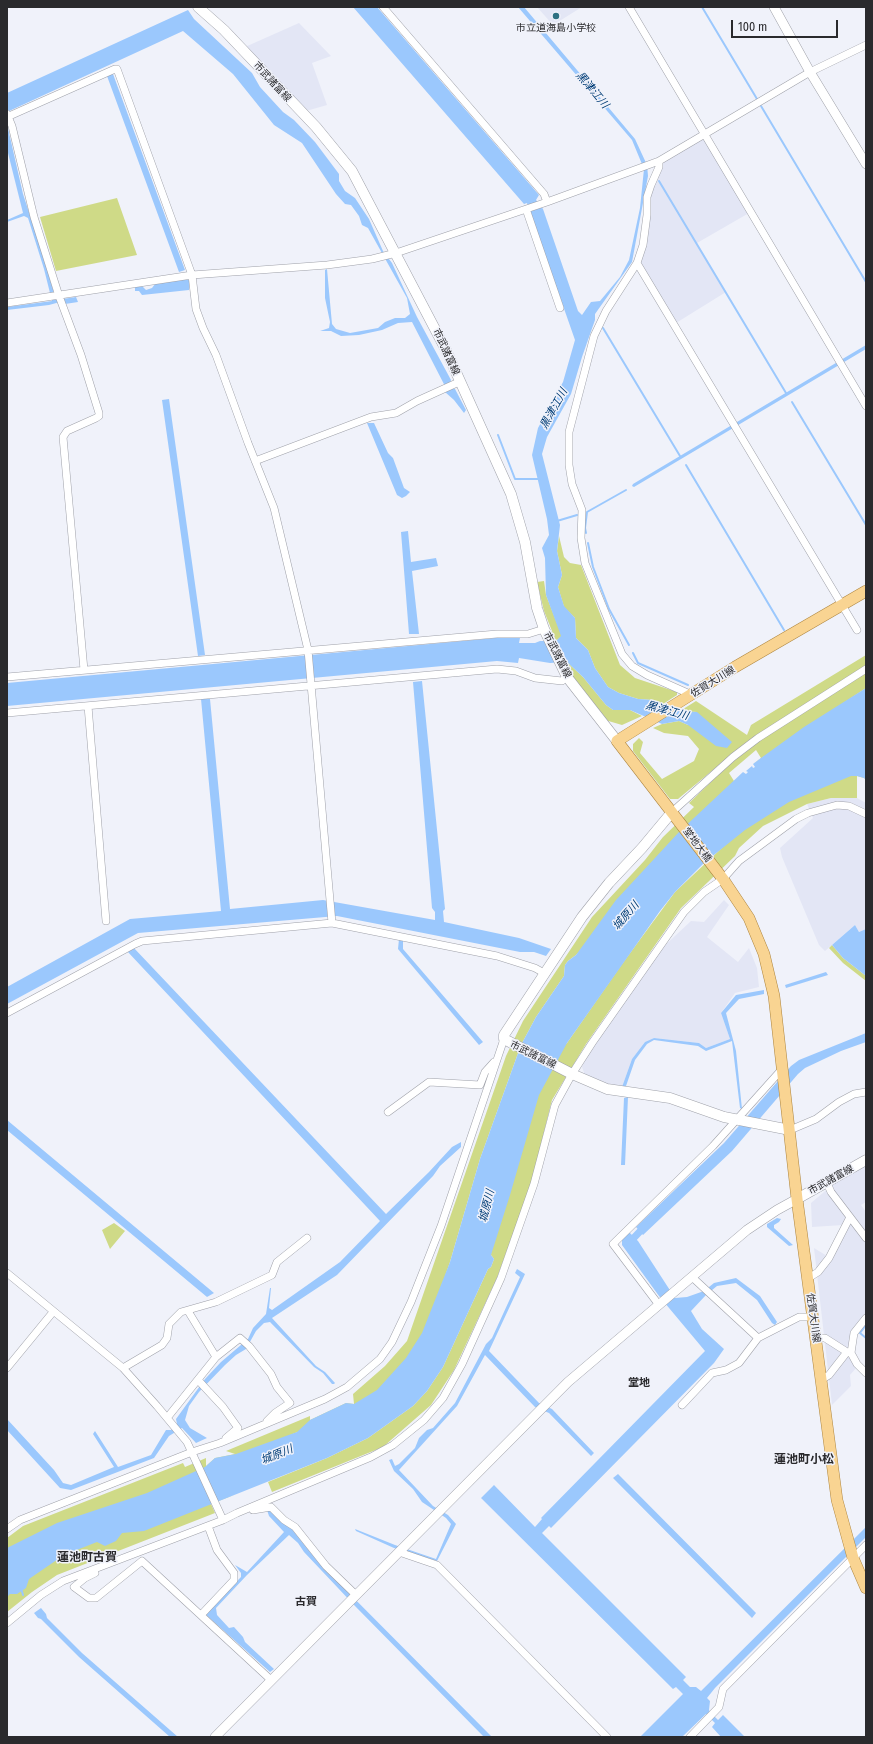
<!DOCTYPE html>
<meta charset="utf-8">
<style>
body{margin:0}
#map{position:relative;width:873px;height:1744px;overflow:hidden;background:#f0f2fa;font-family:"Fira Sans Condensed",sans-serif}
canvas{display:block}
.frame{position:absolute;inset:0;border:8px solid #2a2a2d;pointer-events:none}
.scale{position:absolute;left:731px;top:20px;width:107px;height:18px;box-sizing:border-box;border:2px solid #2a2a2d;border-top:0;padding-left:5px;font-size:12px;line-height:14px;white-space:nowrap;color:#2a2a2d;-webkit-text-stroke:3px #f0f2fa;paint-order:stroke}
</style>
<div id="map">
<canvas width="873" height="1744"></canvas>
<div class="frame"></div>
<div class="scale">100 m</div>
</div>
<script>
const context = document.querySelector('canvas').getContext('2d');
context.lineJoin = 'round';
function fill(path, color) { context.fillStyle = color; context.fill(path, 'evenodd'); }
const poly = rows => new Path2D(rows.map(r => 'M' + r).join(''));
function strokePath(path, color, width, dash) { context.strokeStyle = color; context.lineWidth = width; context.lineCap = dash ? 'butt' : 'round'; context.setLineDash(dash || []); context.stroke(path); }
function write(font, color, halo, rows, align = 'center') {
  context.font = font + ' "Fira Sans Condensed","Noto Sans JP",sans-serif'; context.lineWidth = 3; context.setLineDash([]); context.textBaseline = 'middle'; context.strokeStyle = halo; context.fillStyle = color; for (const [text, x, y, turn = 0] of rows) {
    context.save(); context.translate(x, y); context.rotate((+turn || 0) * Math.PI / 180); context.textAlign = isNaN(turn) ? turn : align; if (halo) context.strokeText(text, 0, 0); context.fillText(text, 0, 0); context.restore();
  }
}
fill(poly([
 [537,7,582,7,553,25],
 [299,23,331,56,312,63,327,105,306,111,245,47],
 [704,138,749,213,697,243,726,292,676,323,640,263,650,200,653,186,664,162],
 [831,798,857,798,866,803,866,929,859,932,855,925,825,951,819,945,782,857,780,848,813,818,807,804],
 [724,900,729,905,707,937,738,962,749,948,757,968,759,987,735,993,721,1013,730,1039,706,1048,699,1043,654,1038,645,1042,632,1059,622,1087,610,1087,586,1078,582,1067,590,1049,661,949,691,921,704,922],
 [866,1164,866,1202,861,1205,866,1212,866,1314,853,1331,846,1354,857,1367,850,1375,851,1386,832,1405,814,1248,827,1256,843,1225,812,1227,811,1203,837,1181]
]), '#e3e6f5');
fill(poly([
 [117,198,137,255,56,271,40,217],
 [559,536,564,557,570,563,581,565,620,665,635,678,677,692,677,695,663,704,653,700,638,699,619,693,608,687,595,668,588,650,576,638,575,618,564,607,558,587,562,575,557,551],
 [544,581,546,595,562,636,556,641,544,611,537,582],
 [866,655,866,688,753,764,761,758,756,750,729,773,734,781,739,781,576,955,568,961,565,965,564,976,536,1017,521,1045,480,1159,450,1262,424,1336,377,1399,7,1553,7,1538,23,1526,183,1463,185,1467,206,1458,206,1466,215,1458,235,1454,226,1451,310,1416,310,1420,346,1403,354,1404,353,1394,385,1366,407,1341,506,1056,523,1021,592,917,645,860,663,837,694,807,689,803,735,759,731,755,678,799,670,799,633,751,633,744,639,738,643,742,640,753,662,779,694,761,699,749,688,736,664,733,653,728,662,724,679,721,688,725,697,712,680,711,696,701,747,735,751,725],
 [567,662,583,677,606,705,613,710,630,710,642,716,622,725,605,720,574,679],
 [840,748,866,780,864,778,857,776,857,798,831,798,807,804,763,826,739,848,735,856,681,908,586,1044,552,1100,531,1184,497,1278,454,1370,431,1405,383,1447,272,1492,268,1482,327,1458,368,1438,413,1406,427,1391,443,1367,488,1269,491,1267,494,1259,491,1255,492,1227,551,1058,567,1043,622,964,675,892,726,844],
 [832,945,843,958,866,976,866,981,843,963,829,948],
 [114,1223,125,1231,110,1249,102,1230],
 [234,1495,211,1504,215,1513,57,1575,32,1592,7,1612,7,1590,23,1576,62,1550]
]), '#cfda87');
fill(poly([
 [353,7,377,7,539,195,536,200,543,209,578,311,582,315,591,302,600,301,620,277,629,260,640,208,644,169,632,140,518,7,524,7,635,139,647,165,648,176,632,262,595,314,595,320,582,357,571,394,547,437,542,454,560,525,557,551,562,575,558,587,564,606,575,618,576,638,588,650,595,668,608,687,619,693,638,699,653,700,680,711,697,712,732,742,727,748,716,746,688,725,679,721,662,724,630,710,613,710,606,705,583,677,567,662,550,663,519,658,518,663,497,661,7,706,7,683,495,638,520,638,519,643,535,643,540,641,556,641,561,636,546,595,545,558,542,548,549,535,547,519,532,455,538,428,563,382,575,340,527,203,524,204],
 [188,10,194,19,252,73,260,87,283,112,294,120,315,142,339,174,339,181,345,191,355,198,369,219,383,251,392,263,417,317,451,380,450,383,452,388,455,389,466,410,464,413,454,400,445,392,447,390,412,322,398,323,382,330,359,335,341,336,331,331,320,331,329,328,330,322,325,298,325,270,327,269,332,324,336,329,350,333,378,328,385,322,395,318,405,318,410,314,407,298,368,228,362,225,359,216,351,205,345,204,336,194,302,143,274,125,233,74,183,31,7,112,7,93],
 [113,74,185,270,179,272,107,76],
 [7,124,23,194,45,261,56,300,76,297,78,302,65,304,60,302,49,305,7,310,7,307,52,301,44,269,28,218,24,216,7,222,7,220,23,213,7,149],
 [187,279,190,281,189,290,142,295,139,291,135,291,135,287,142,286,146,290,152,288,155,284],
 [866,345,866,349,634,487,632,486,633,484],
 [169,399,205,655,198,656,162,400],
 [367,423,374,423,388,453,393,458,404,488,410,492,406,496,402,498,397,495],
 [408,531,411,562,436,558,438,566,412,571,419,634,409,634,401,532],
 [422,681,445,909,443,911,444,922,519,938,551,949,546,956,534,952,520,952,337,916,138,933,7,1004,7,987,130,919,221,911,201,699,210,699,230,909,323,900,435,920,435,912,432,908,413,682],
 [866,688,866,780,864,778,857,776,851,776,789,802,745,830,704,863,675,892,660,911,567,1043,539,1095,510,1195,491,1255,494,1259,491,1267,488,1269,443,1367,427,1391,413,1406,368,1438,327,1458,144,1531,122,1533,116,1541,105,1546,97,1542,64,1555,29,1579,26,1588,17,1594,10,1594,7,1597,7,1548,57,1523,147,1493,205,1467,215,1458,236,1454,297,1432,310,1420,346,1403,354,1404,377,1390,406,1358,422,1333,450,1262,480,1159,521,1045,536,1017,564,976,565,965,568,961,576,955,616,900,642,872,679,832,743,772,746,774,748,772,746,771,752,766,753,768,755,767,753,764,761,758,804,727],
 [855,925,859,932,866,929,866,976,843,958,832,945],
 [399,939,403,940,403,949,483,1042,479,1045,398,949],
 [133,947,386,1214,429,1172,452,1147,461,1142,461,1147,440,1166,433,1176,337,1275,272,1318,316,1366,325,1372,335,1383,334,1384,332,1384,323,1373,314,1367,270,1322,264,1323,256,1331,246,1349,236,1355,225,1365,199,1392,189,1406,185,1420,190,1428,207,1438,196,1443,182,1428,169,1436,154,1458,71,1490,60,1488,7,1430,7,1419,54,1470,63,1483,71,1485,114,1467,93,1434,95,1431,118,1467,151,1455,166,1430,171,1430,177,1424,176,1419,205,1379,221,1362,248,1339,253,1328,266,1314,270,1288,271,1288,269,1308,272,1310,340,1262,380,1221,127,951],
 [826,972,828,975,786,988,785,985],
 [764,990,764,994,739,999,726,1013,736,1051,742,1109,740,1108,732,1041,706,1051,698,1046,654,1040,647,1044,635,1060,626,1086,622,1087,632,1059,645,1042,654,1038,699,1043,706,1048,730,1039,721,1013,736,995],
 [866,1033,866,1042,841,1051,805,1068,798,1074,732,1151,643,1235,636,1227,724,1143,791,1066,799,1060],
 [628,1097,625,1165,621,1165,624,1098],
 [7,1120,214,1293,207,1297,7,1130],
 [777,1218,781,1219,779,1222,774,1225,774,1228,793,1245,789,1246,767,1227,767,1224],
 [629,1232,638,1241,675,1298,687,1297,704,1291,714,1283,736,1278,760,1296,777,1322,775,1325,772,1323,757,1300,736,1283,717,1286,706,1295,691,1311,702,1329,724,1349,714,1363,551,1528,549,1526,542,1533,686,1677,683,1680,690,1687,696,1687,701,1691,866,1527,866,1537,715,1688,707,1698,710,1701,709,1710,710,1712,718,1720,723,1715,745,1737,721,1737,712,1727,715,1723,706,1714,682,1737,640,1737,683,1694,676,1687,673,1689,481,1498,494,1485,535,1527,542,1519,541,1518,705,1351,659,1296,622,1245,622,1239],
 [517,1269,525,1274,489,1351,539,1403,552,1409,594,1453,591,1456,549,1413,535,1407,485,1355,457,1406,399,1470,433,1506,448,1515,456,1524,437,1561,394,1548,356,1531,355,1529,395,1545,436,1559,451,1524,446,1518,422,1502,413,1489,394,1471,389,1460,392,1459,395,1466,399,1464,415,1448,419,1438,427,1430,433,1428,455,1403,486,1344,492,1338,520,1277,515,1273],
 [618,1474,756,1613,752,1618,613,1478],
 [272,1509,291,1528,319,1563,492,1737,484,1737,355,1606,304,1552,298,1543,289,1535,247,1575,216,1608,217,1615,229,1628,234,1627,243,1637,245,1642,274,1669,270,1672,205,1614,241,1577,241,1573,235,1565,247,1572,284,1532,269,1516,267,1510],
 [41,1608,46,1614,47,1618,82,1653,178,1737,170,1737,79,1657,41,1619,38,1618,34,1613]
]), '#9bc8fd');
strokePath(poly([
 [702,7,757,99],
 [761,106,866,282],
 [659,181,786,393],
 [603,328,680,456],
 [792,402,866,525],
 [498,435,515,479,540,479],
 [686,465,784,630],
 [557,521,577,515],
 [586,533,585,528,587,512,626,490],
 [588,543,593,567,609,609,629,645],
 [633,653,638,663,688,685],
 [866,1325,860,1333,866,1338],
 [21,1588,23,1595]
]), '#9bc8fd', 2);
strokePath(poly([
 [629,1243,646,1225]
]), '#9bc8fd', 7);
const minor = poly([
 [383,7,544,194,547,202],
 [629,7,866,406],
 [7,114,12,126,34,217,59,296,81,355,99,413,99,416,96,418,67,431,63,437,84,670],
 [7,117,115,69,117,69,192,275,196,309,203,328,216,355,248,443,274,508,308,650,332,923],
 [659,161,659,167,651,185,647,197,647,215,643,245,637,263,606,311,594,336,569,432,569,465,572,484,582,510,581,538,585,563,622,654,632,666,647,675,692,695],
 [526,209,560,308],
 [637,263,857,630],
 [7,303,192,275,327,265,372,259,396,253,547,202,659,161,810,72,866,45],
 [255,461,371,417,396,413,417,401,459,382],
 [7,677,497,634,528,634,544,629],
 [88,706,106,921],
 [7,713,497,669,516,671,535,678,562,681,567,677],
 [672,812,733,757,758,738,866,669],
 [7,1013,135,944,142,941,332,923,497,956,535,968,544,973],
 [388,1112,429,1082,480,1085,485,1072,494,1062],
 [790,1130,816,1119,839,1102,854,1094,866,1092],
 [827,1183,831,1192,866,1238],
 [7,1273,123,1368,157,1406,187,1442,223,1520],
 [692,1277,758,1338,799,1317,812,1317],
 [807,1279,818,1272,829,1258,850,1217],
 [659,1305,613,1244,713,1146,783,1068],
 [188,1311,216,1357],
 [866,1318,854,1333,851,1353,857,1364,866,1373],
 [815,1338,825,1338,847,1352],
 [7,1368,53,1312],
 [123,1368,162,1345,167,1338,169,1324,181,1312,216,1302,272,1275,277,1262,307,1238],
 [198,1380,223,1407,238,1428,226,1438],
 [821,1380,829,1375,847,1352,851,1353],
 [682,1405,712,1373,726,1370,739,1363,758,1338],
 [167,1418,216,1357,240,1338,249,1346,271,1374,277,1387,290,1403,275,1413,267,1421],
 [253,1510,271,1507,284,1520,295,1527,326,1566,356,1595],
 [7,1529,20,1520,192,1452,220,1443,325,1399,347,1387,380,1359,392,1342,411,1302,441,1226,504,1039],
 [399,1552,437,1565,607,1737],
 [95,1573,85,1578,74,1587,89,1598,96,1598,142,1561,271,1680],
 [201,1615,234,1580,234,1573,217,1550,208,1526],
 [7,1623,41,1595,63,1581,223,1520,237,1513,371,1457,393,1445,424,1420,443,1398,462,1364,501,1278,534,1184,555,1105,572,1074,592,1043,684,912,704,892,723,879,739,861,796,819,808,813,837,805,849,806,866,814],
 [690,1737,719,1707,723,1689,866,1545]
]);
const tertiary = poly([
 [774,7,810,72,866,164],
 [215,1737,568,1382,747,1230,777,1210,797,1199]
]);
const secondary = poly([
 [198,7,224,30,316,127,352,171,446,350,511,494,525,542,537,608,544,629,567,677,617,741],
 [672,812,642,848,609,883,582,917,504,1035,504,1039,572,1074,607,1089,670,1098,724,1117,790,1130],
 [797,1199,866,1160]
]);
const primary = poly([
 [866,591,735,667,617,741,723,879,749,918,764,954,774,996,797,1199,837,1500,853,1558,866,1588]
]);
strokePath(minor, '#9fa1a9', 8);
strokePath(tertiary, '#9fa1a9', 10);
strokePath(secondary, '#9fa1a9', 11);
strokePath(primary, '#ae8640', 12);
strokePath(minor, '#fff', 7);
strokePath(tertiary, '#fff', 9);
strokePath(secondary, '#fff', 10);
strokePath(primary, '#f9d492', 11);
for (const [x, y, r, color] of [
 [556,16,4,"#2d7081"]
]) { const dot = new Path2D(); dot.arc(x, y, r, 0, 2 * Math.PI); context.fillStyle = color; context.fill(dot); strokePath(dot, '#f0f2fa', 1.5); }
write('10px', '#2a2a2d', '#f0f2fa', [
 ["市立道海島小学校",556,28]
]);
write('10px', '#2a2a2d', '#f0f2fa', [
 ["市武諸富線",272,82,47],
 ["市武諸富線",446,352,65],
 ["市武諸富線",557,655,63],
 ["佐賀大川線",713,682,-32],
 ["堂地大橋",697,845,53],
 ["市武諸富線",533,1055,26],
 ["市武諸富線",831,1180,-29],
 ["佐賀大川線",813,1318,82]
]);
write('italic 11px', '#003d77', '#f0f2fa', [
 ["黒津江川",592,90,50],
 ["黒津江川",554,409,-61],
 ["黒津江川",667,711,15],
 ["城原川",626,916,-49],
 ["城原川",487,1206,-76],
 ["城原川",277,1455,-22]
]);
write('bold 11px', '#2a2a2d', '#f0f2fa', [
 ["堂地",639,1383],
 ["古賀",306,1602]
]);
write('bold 12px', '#2a2a2d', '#f0f2fa', [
 ["蓮池町小松",804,1460],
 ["蓮池町古賀",87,1558]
]);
</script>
